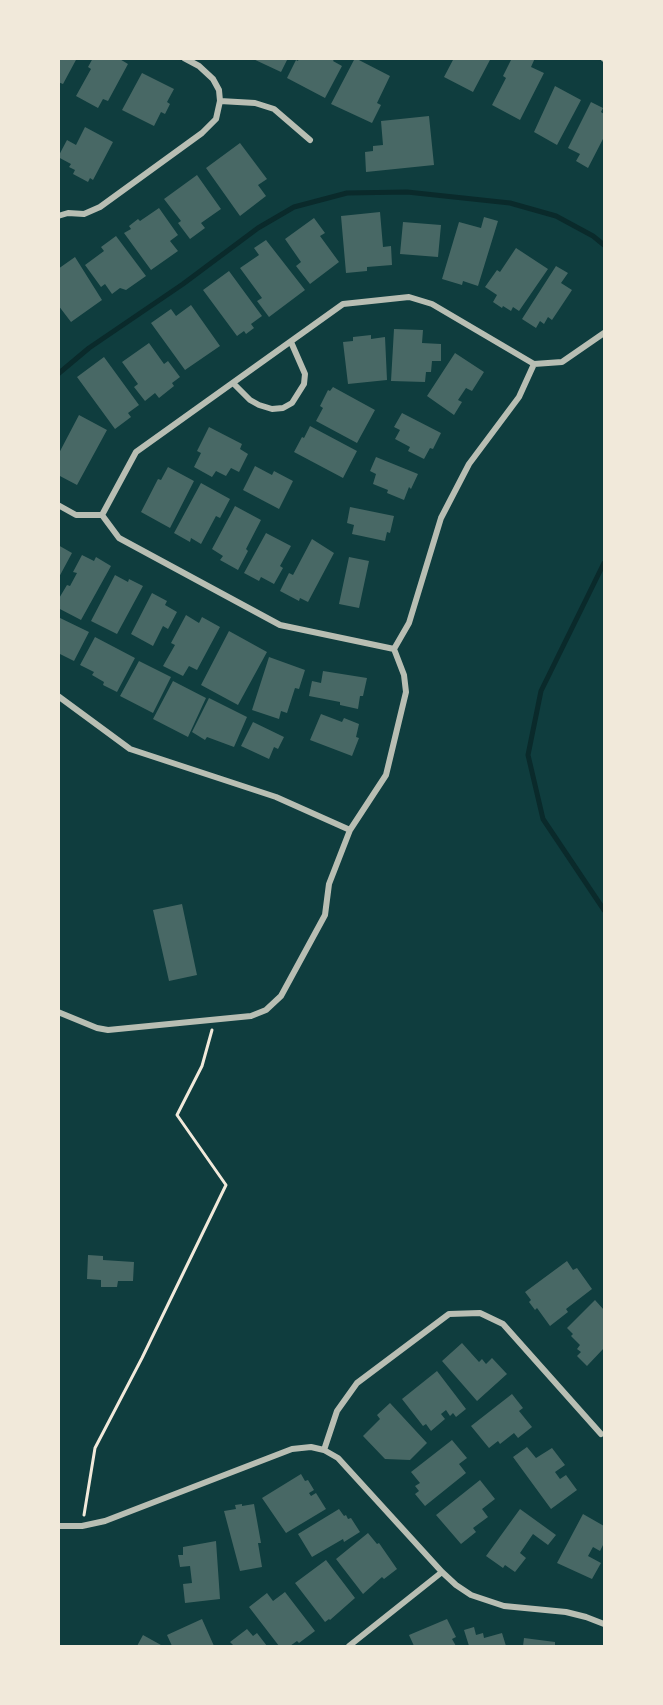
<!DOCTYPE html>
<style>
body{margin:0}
#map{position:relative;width:663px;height:1705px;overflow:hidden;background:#0f3d3e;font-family:"Source Sans 3",sans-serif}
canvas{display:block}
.frame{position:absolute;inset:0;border:60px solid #f1e9da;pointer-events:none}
</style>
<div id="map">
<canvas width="663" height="1705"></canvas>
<div class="frame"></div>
</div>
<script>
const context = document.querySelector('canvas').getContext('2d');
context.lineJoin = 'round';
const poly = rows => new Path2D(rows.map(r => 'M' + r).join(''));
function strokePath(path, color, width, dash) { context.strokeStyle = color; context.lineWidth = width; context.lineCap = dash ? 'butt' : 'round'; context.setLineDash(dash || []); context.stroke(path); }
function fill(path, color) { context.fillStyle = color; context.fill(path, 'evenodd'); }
strokePath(poly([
 [58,374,89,348,183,284,258,228,294,207,347,193,407,192,510,203,556,216,593,236,604,245],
 [604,563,541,691,528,755,543,819,604,910]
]), '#0a2a2b', 5);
fill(poly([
 [58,58,77,58,63,84,58,82],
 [93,58,118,58,128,64,108,101,103,99,98,108,76,96,91,69,88,67],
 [251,58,288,58,281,72],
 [299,58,335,58,333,61,342,66,325,98,287,78,296,60,298,61],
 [355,58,390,76,377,103,381,105,372,123,331,104],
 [454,58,491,58,473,92,444,77],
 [512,58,535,58,531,67,544,73,520,120,492,105,506,78,503,76],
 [142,73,174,89,167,102,170,104,165,114,161,112,154,126,122,110],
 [555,86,581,100,557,145,534,132],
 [591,102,603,108,601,112,604,114,604,137,588,168,576,161,580,154,568,148],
 [429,116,434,165,366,172,365,152,373,151,373,146,383,145,381,121],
 [85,127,113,142,93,180,90,178,88,182,73,174,75,170,69,167,71,164,58,157,67,140,76,145],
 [240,143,267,179,258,185,266,196,240,216,206,168],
 [197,175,221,209,201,223,205,228,190,239,178,223,181,221,164,199],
 [159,208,178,235,170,241,178,251,151,270,124,233,131,229,129,226,138,219,140,221],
 [380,212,383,247,391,246,392,265,367,267,367,271,346,273,341,216],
 [484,217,498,221,478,286,463,281,462,285,442,279,459,222,481,228],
 [314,218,325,233,320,236,339,262,310,284,296,266,301,262,285,239],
 [403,222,441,225,438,257,400,254],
 [116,236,146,276,126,290,120,288,112,294,105,284,101,287,85,265,104,251,101,247],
 [266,240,305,290,269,317,257,301,262,298,240,268,259,255,254,248],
 [516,248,548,269,519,311,513,307,511,311,503,306,502,308,493,302,497,295,485,287,497,270,500,272],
 [75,257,102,300,71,322,58,305,58,269],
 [556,266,568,273,561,283,572,290,552,320,548,317,544,324,540,321,536,328,522,319],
 [229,271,262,316,251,324,254,328,246,334,244,331,237,336,203,290],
 [191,305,220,346,185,370,151,323,171,309,176,316],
 [394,329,423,330,422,343,441,344,441,361,432,361,431,372,426,372,425,382,391,381],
 [371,335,371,339,385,337,387,380,348,384,343,342,353,341,353,337],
 [149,343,164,364,168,361,180,377,172,383,174,386,159,398,155,393,145,401,134,387,138,384,122,362],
 [455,353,484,372,472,391,466,388,458,400,462,402,454,415,427,396],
 [104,357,139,405,128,413,131,417,115,429,77,377],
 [333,387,375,410,357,443,316,421,323,408,320,406,328,390,330,391],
 [402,413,441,433,433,449,430,448,424,459,408,451,410,447,395,439,400,430,394,427],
 [79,415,107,430,77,485,58,475,58,455],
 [310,426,357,451,343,478,294,452,302,437,304,438],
 [209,427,242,444,240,449,248,454,239,472,231,468,226,476,216,471,212,477,194,467,201,453,197,451],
 [376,457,418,474,411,489,409,487,404,500,387,493,388,490,373,484,376,474,370,471],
 [255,466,272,475,274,471,293,481,279,509,243,490],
 [168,467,194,481,170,528,141,512,158,479,161,480],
 [201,483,230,499,220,518,216,516,201,544,191,538,190,542,174,533],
 [235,506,261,520,246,549,248,551,238,570,220,560,223,556,212,549],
 [350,507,394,516,390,533,387,532,385,541,352,534,354,525,347,523],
 [266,533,291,546,280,566,283,568,274,584,261,577,259,581,244,573],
 [312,539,334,553,308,602,300,598,299,601,280,591,289,573,293,575],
 [58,545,72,553,58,579],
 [82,555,94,561,96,557,111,566,81,620,58,608,58,600,67,585,70,586,77,573,73,572],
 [349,557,369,561,359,608,339,604],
 [115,575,128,582,129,579,143,586,117,634,91,621],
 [152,593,167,601,165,605,177,612,168,629,163,626,153,646,131,634],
 [186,615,199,623,202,617,220,627,197,670,189,666,183,676,163,666,175,645,171,643],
 [58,617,89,632,74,661,58,653],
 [229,631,267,652,238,705,201,685],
 [95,637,135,658,117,692,103,685,104,682,92,675,94,672,80,665],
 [269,657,305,670,299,689,295,688,287,713,281,711,279,719,252,710],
 [139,661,171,677,153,713,120,696],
 [323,671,367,678,363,696,360,696,358,709,340,705,340,702,309,696,312,681,321,683],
 [173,681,206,698,188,737,153,719],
 [209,698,247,717,234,747,207,737,205,740,192,732],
 [321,714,342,722,344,718,359,724,356,737,359,738,352,756,310,740],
 [253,722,284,737,278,749,274,747,269,759,241,746],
 [182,904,197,975,169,981,153,910],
 [88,1255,103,1256,103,1260,134,1262,133,1281,118,1281,117,1287,101,1287,101,1280,87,1279],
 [567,1261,573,1270,577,1268,592,1289,566,1309,568,1312,550,1326,537,1308,535,1310,529,1302,531,1300,525,1292],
 [595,1300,604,1310,604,1345,603,1347,604,1348,587,1366,577,1356,581,1352,577,1349,580,1345,571,1336,573,1334,567,1328],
 [462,1343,479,1362,482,1359,486,1364,492,1358,507,1374,477,1401,442,1361],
 [437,1371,466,1409,456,1417,453,1413,450,1416,446,1410,441,1414,445,1419,431,1431,426,1424,423,1426,402,1399],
 [512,1394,523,1408,519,1411,532,1427,518,1438,514,1433,500,1444,498,1441,489,1448,471,1426],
 [390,1403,427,1443,410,1460,385,1459,363,1436,380,1419,377,1415],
 [452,1440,467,1458,459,1464,466,1473,425,1506,415,1494,419,1491,415,1486,420,1483,411,1472],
 [527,1447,536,1458,552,1448,565,1465,555,1472,560,1479,566,1475,577,1490,551,1509,513,1457],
 [301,1474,305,1481,308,1480,314,1490,309,1493,311,1496,316,1493,326,1509,286,1533,262,1498],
 [480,1480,495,1499,482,1509,488,1517,473,1528,476,1532,461,1544,436,1515],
 [242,1504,242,1506,254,1504,261,1543,258,1543,262,1567,240,1571,224,1511,236,1509,235,1505],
 [339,1509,344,1516,346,1515,348,1519,351,1518,360,1532,344,1542,343,1539,312,1557,298,1534],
 [520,1509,556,1535,548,1545,533,1534,520,1553,526,1558,515,1572,505,1565,503,1568,486,1556],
 [583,1514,604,1526,604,1543,600,1551,593,1547,588,1556,601,1563,592,1579,557,1563],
 [368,1533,377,1544,379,1543,397,1569,384,1579,382,1577,363,1594,336,1559],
 [216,1541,220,1599,185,1603,183,1584,192,1583,190,1566,180,1567,178,1555,183,1555,183,1547],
 [326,1560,355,1598,330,1620,329,1619,325,1622,295,1583],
 [285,1592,315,1631,299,1643,297,1641,290,1646,279,1646,249,1607,267,1593,273,1601],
 [202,1619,214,1646,172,1646,167,1635],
 [447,1619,456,1637,452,1639,456,1646,414,1646,409,1635],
 [474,1627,476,1635,483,1633,484,1638,502,1633,506,1646,469,1646,464,1630],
 [247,1629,253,1636,257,1633,267,1646,234,1646,230,1642],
 [143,1635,161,1645,160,1646,137,1646],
 [524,1638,555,1642,555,1646,523,1646]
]), '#486865');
strokePath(poly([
 [84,1515,95,1448,142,1358,226,1185,177,1115,202,1066,212,1030]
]), '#f1e9da', 3);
strokePath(poly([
 [603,58,604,59],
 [220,101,255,103,274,109,310,140],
 [58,216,68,213,84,214,100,207,202,133,216,119,220,101,219,90,213,79,199,66,184,58],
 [233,383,250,400,259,405,272,409,283,408,292,403,304,384,305,374,291,342],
 [58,505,76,515,102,515,119,538,280,625,394,649],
 [102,515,136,452,343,304,409,297,432,304,534,364],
 [58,696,130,749,276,797,350,830],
 [58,1012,97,1028,108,1030,251,1016,266,1010,281,996,325,915,329,884,350,830,386,775,406,692,404,675,394,649,409,623,441,518,469,464,519,397,534,364,562,362,604,333],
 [324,1450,337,1411,357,1383,449,1314,480,1313,503,1324,601,1434],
 [58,1526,82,1526,105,1521,292,1449,311,1447,324,1450,338,1458,442,1572,456,1585,471,1595,504,1606,566,1612,586,1617,604,1624],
 [349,1646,442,1572]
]), '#b8beb3', 6);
</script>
